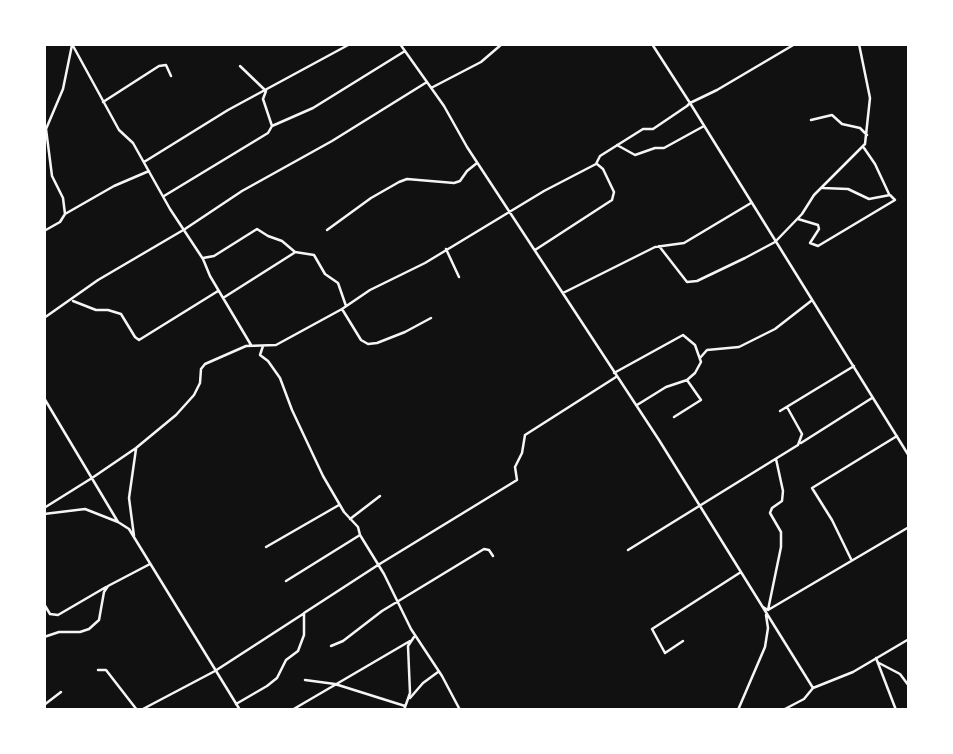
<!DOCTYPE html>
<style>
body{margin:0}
#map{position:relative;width:953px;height:754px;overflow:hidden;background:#111;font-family:"Work Sans",sans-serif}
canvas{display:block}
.frame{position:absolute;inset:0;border:46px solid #fff;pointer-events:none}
</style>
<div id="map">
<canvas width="953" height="754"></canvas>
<div class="frame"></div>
</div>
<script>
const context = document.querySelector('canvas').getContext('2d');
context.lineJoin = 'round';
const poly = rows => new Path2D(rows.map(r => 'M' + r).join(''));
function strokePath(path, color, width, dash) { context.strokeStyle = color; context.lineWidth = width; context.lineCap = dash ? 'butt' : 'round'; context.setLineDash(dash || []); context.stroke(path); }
strokePath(poly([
 [72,44,119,130,133,143,170,209,203,259,210,276,251,345],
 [400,44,444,106,467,147,659,440,813,688],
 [795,44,717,90,690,103,909,456],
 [240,66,266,91,263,99,272,126],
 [431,88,481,62,502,44],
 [103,102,159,66,166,65,171,76],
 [811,120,832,115,842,124,860,128,867,135],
 [617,145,635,155,655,148,664,148,704,126],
 [864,148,875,164,889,194],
 [144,162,228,110,350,44],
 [164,196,268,133,272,126,313,108,405,51],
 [65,214,114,186,149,171],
 [798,219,818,225,819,229,810,243,818,246,895,200,890,195,869,199,848,189,823,188],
 [327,230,371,198,399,182,407,179,454,183,460,181,467,171,477,163],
 [44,231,60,222,65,214,63,198,52,176,46,129,63,89,72,45],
 [659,246,687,282,697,281,745,258,775,242,802,214,814,195,865,144,870,98,859,44],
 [446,249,459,277],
 [535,250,612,200,614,192,603,169,597,164],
 [203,258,214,256,257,229,268,236,282,241,295,252,314,255,325,274,338,283,346,306],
 [563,293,655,247,684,243,751,203],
 [223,298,294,253],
 [73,301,96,310,108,310,121,314,135,337,139,340,218,291],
 [342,309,361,340,368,344,377,343,405,332,431,318],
 [44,318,98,280,185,229,242,191,332,141,427,82],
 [263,346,260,355,268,361,280,378,292,410,323,476,344,512,358,527,360,535,384,574,411,629,442,676,460,710],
 [700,358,707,350,739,347,775,329,811,301],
 [614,373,683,335,695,345,701,362,695,373,687,380,666,387,637,405],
 [44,398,118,522,129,529,240,710],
 [780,411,854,366],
 [674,417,701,400,687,380],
 [801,443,872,398],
 [44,508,92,478,136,448,176,415,194,395,200,383,201,369,205,364,246,346,276,345,342,309,370,290,425,263,544,191,596,164,600,156,643,129,653,129,687,106,690,103,652,44],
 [44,514,85,509,118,522],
 [350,519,380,496],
 [134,536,129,498,136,449],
 [266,547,339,505],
 [628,550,798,445,802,434,787,407],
 [851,559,832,520,812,488,897,436],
 [286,581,360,535],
 [44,604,50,614,58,615,106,587],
 [763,607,768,610,909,527],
 [768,610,781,547,781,532,770,513,772,508,782,501,783,491,776,459],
 [44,637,59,632,80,632,89,629,99,620,104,592,108,586,150,564],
 [683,641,665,653,652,629,741,572],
 [331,646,343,641,382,611,484,549,489,550,493,556],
 [876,658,896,710],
 [879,663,900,674,909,686],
 [98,670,106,670,137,710],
 [305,680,335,684,405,706],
 [410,698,423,683,438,672],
 [236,704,267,686,277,678,286,660,298,651,304,635,304,613,378,565,517,480,515,467,522,453,525,435,616,377],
 [44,705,61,692],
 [141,710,215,671,303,614],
 [292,710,410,641],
 [404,710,410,693,408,646,414,637],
 [738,710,765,647,768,628,766,615],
 [783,710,804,699,813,688,853,672,909,639]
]), '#f5f5f5', 2.5);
</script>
